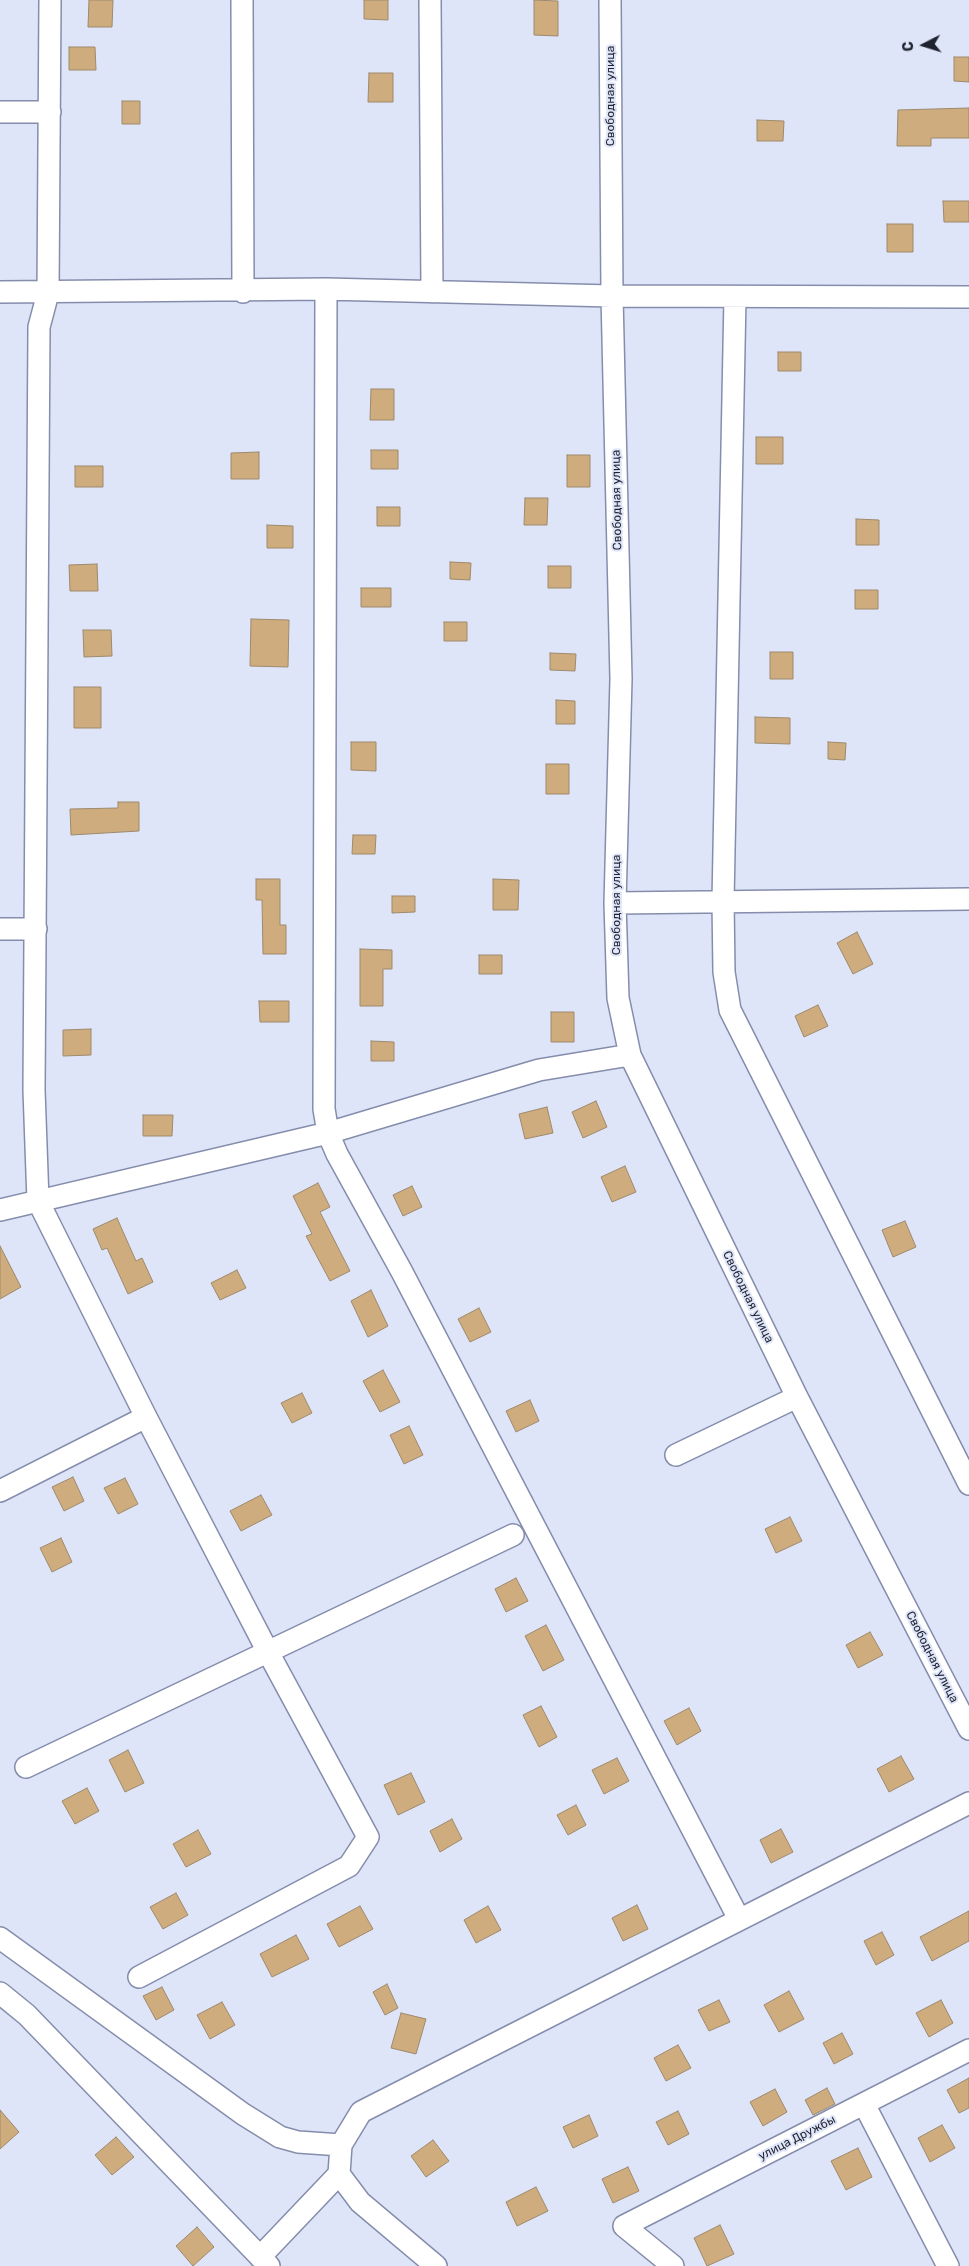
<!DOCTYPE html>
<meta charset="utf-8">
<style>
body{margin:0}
#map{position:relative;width:969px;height:2266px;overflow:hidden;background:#dfe5f9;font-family:Rubik,sans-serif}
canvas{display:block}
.north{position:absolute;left:899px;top:20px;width:50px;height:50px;-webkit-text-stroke:4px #dfe5f9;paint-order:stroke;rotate:265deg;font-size:14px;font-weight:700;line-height:20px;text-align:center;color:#1f232f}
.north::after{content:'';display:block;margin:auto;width:18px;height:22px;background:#1f232f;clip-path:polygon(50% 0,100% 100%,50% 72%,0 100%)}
</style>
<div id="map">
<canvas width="969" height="2266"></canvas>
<div class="north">С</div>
</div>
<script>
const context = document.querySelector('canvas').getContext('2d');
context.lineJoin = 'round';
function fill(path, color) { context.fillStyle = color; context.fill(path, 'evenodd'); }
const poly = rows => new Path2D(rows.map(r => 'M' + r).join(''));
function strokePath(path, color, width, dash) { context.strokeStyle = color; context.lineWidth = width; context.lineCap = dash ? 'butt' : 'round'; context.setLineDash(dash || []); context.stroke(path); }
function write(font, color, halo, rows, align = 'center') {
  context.font = font + ' Rubik,sans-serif'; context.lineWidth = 4; context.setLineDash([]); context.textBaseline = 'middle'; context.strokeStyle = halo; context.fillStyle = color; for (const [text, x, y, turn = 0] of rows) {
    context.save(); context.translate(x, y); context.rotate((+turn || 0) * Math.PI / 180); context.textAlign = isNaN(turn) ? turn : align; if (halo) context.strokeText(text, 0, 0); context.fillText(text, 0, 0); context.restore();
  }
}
const building = poly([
 [89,0,113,0,112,27,88,27,89,0],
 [364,0,388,0,388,20,364,19,364,0],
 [534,0,558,1,558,36,534,35,534,0],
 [69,47,95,47,96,70,69,70,69,47],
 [954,57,969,57,969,82,954,81,954,57],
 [369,73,393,73,393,102,368,102,369,73],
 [122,101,140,101,140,124,122,124,122,101],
 [969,108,969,138,931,138,931,146,897,146,898,110,969,108],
 [757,120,784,121,783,141,757,141,757,120],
 [943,201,969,201,969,222,944,222,943,201],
 [887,224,913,224,913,252,887,252,887,224],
 [778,352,801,352,801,371,778,371,778,352],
 [371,389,394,389,394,420,370,420,371,389],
 [756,437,783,437,783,464,756,464,756,437],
 [371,450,398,450,398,469,371,469,371,450],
 [259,452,259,479,231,479,231,453,259,452],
 [567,455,590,455,590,487,567,487,567,455],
 [75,466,103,466,103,487,75,487,75,466],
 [525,498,548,498,547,525,524,525,525,498],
 [377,507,400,507,400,526,377,526,377,507],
 [856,519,879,520,879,545,856,545,856,519],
 [267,525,293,526,293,548,267,548,267,525],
 [450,562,471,563,470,580,450,579,450,562],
 [97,564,98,591,70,591,69,565,97,564],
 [548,566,571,566,571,588,548,588,548,566],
 [361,588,391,588,391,607,361,607,361,588],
 [855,590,878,590,878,609,855,609,855,590],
 [251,619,289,620,288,667,250,666,251,619],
 [444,622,467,622,467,641,444,641,444,622],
 [83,630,111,630,112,656,84,657,83,630],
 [770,652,793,652,793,679,770,679,770,652],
 [550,653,576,654,575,671,550,670,550,653],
 [74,687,101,687,101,728,74,728,74,687],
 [556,700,575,701,575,724,556,724,556,700],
 [755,717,790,718,790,744,755,743,755,717],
 [351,742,376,742,376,771,351,770,351,742],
 [828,742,846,743,845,760,828,759,828,742],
 [546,764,569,764,569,794,546,794,546,764],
 [118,802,139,802,139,831,71,835,70,809,118,808,118,802],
 [353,835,376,835,375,854,352,854,353,835],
 [256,879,280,879,280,925,286,925,286,954,263,954,262,900,256,900,256,879],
 [493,879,519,880,518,910,493,910,493,879],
 [392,896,415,896,415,912,392,913,392,896],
 [857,932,873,964,853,974,837,943,857,932],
 [360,949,392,950,392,969,383,969,383,1006,360,1006,360,949],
 [479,955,502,955,502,974,479,974,479,955],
 [259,1001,289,1001,289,1022,260,1022,259,1001],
 [818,1005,828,1026,804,1037,795,1016,818,1005],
 [551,1012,574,1012,574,1042,551,1042,551,1012],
 [91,1029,91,1055,63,1056,63,1030,91,1029],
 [371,1041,394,1042,394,1061,371,1061,371,1041],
 [596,1101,607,1127,583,1138,572,1112,596,1101],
 [547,1107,553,1133,525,1139,519,1114,547,1107],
 [143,1115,173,1115,172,1136,143,1136,143,1115],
 [625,1166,636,1192,612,1202,601,1177,625,1166],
 [318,1183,330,1207,320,1212,350,1271,330,1281,306,1236,312,1234,293,1196,318,1183],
 [412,1186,422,1207,403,1216,393,1195,412,1186],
 [117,1218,136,1261,142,1258,153,1282,128,1294,107,1248,102,1250,93,1229,117,1218],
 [905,1221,916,1247,893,1257,882,1230,905,1221],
 [0,1246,21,1287,0,1299,0,1246],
 [237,1270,246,1288,220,1300,211,1283,237,1270],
 [371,1290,388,1326,368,1337,351,1301,371,1290],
 [479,1308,491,1332,470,1342,458,1319,479,1308],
 [383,1370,400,1402,380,1412,363,1381,383,1370],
 [302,1393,312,1413,292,1423,281,1403,302,1393],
 [530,1400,539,1421,516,1432,506,1411,530,1400],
 [409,1426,423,1455,404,1464,390,1435,409,1426],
 [73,1477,84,1501,64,1511,52,1487,73,1477],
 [125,1478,138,1504,118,1514,104,1488,125,1478],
 [261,1495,272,1515,241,1531,230,1511,261,1495],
 [790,1517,802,1541,776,1553,765,1529,790,1517],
 [61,1538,72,1562,52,1572,40,1548,61,1538],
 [516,1578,528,1601,506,1612,495,1589,516,1578],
 [546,1625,564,1660,543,1671,525,1636,546,1625],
 [870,1632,883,1655,858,1668,846,1645,870,1632],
 [541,1706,557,1737,539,1747,523,1715,541,1706],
 [689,1708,701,1731,677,1745,664,1721,689,1708],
 [128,1750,144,1783,125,1792,109,1760,128,1750],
 [901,1756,914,1779,889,1792,877,1769,901,1756],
 [617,1758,629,1781,604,1794,592,1770,617,1758],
 [411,1773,425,1802,398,1815,384,1785,411,1773],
 [87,1788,99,1811,75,1824,62,1801,87,1788],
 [576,1805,586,1825,568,1835,557,1815,576,1805],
 [452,1819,462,1839,440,1852,430,1831,452,1819],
 [781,1829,793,1852,771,1863,760,1840,781,1829],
 [198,1830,211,1854,186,1867,173,1844,198,1830],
 [176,1893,188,1915,163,1929,150,1907,176,1893],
 [637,1905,648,1929,623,1941,612,1918,637,1905],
 [360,1906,373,1929,339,1947,327,1924,360,1906],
 [488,1906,501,1930,476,1943,464,1920,488,1906],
 [969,1911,969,1941,932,1961,920,1937,969,1911],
 [882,1932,894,1955,876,1965,864,1941,882,1932],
 [296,1935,309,1959,272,1977,260,1954,296,1935],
 [387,1984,398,2008,385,2015,373,1992,387,1984],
 [162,1987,174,2010,156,2020,143,1996,162,1987],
 [789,1991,804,2019,779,2032,764,2005,789,1991],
 [719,2000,730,2022,709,2031,698,2010,719,2000],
 [941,2000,953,2023,929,2037,916,2013,941,2000],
 [222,2002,235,2025,210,2039,197,2015,222,2002],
 [401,2013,426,2019,416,2054,391,2048,401,2013],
 [842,2033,853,2054,834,2064,823,2043,842,2033],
 [678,2045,691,2068,666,2081,654,2058,678,2045],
 [969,2078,969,2108,959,2113,947,2090,969,2078],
 [827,2088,835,2104,813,2115,805,2100,827,2088],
 [775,2089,787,2112,763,2126,750,2102,775,2089],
 [0,2110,19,2132,0,2149,0,2110],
 [678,2111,689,2134,668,2145,656,2122,678,2111],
 [589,2115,598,2136,573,2148,563,2127,589,2115],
 [942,2125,955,2148,930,2162,918,2138,942,2125],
 [116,2137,134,2157,112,2175,95,2155,116,2137],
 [433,2140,449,2161,426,2177,411,2156,433,2140],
 [858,2148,872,2177,846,2190,831,2161,858,2148],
 [628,2167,639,2191,613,2203,602,2179,628,2167],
 [536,2187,548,2211,517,2226,506,2202,536,2187],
 [720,2225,734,2254,707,2266,694,2238,720,2225],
 [197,2227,214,2247,193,2266,176,2246,197,2227]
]);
fill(building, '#ceac7d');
strokePath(building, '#9d896d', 1);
const minor = poly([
 [50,0,48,293,39,327,34,1090,38,1201,146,1417,268,1652,368,1837,349,1866,139,1977],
 [242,0,243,292],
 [430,0,432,292],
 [610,0,612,296,621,679,615,903,618,998,630,1055,797,1397,969,1729],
 [0,112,50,112],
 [326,289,324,1109,328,1133,337,1154,402,1272,739,1919],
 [0,292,326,289,612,296,969,297],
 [735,297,723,901,724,972,730,1010,969,1484],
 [615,903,969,899],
 [0,929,36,929],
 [0,1210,328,1133,539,1070,630,1055],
 [676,1455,797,1397],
 [0,1491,146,1417],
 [26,1767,513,1535],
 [0,1938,243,2114,280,2137,298,2142,341,2145],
 [0,1993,27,2015,269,2266],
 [864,2104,948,2266],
 [339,2174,360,2202,436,2266],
 [260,2257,339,2174,341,2145,361,2112,969,1803],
 [673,2266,624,2226,969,2050]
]);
strokePath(minor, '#858dac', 24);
strokePath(minor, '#fff', 21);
write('12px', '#1f232f', '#dfe5f9', [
 ["Свободная улица",611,96,-90],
 ["Свободная улица",617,500,-91],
 ["Свободная улица",617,905,-90],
 ["Свободная улица",748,1297,64],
 ["Свободная улица",932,1657,63],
 ["улица Дружбы",797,2138,-27]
]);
</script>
